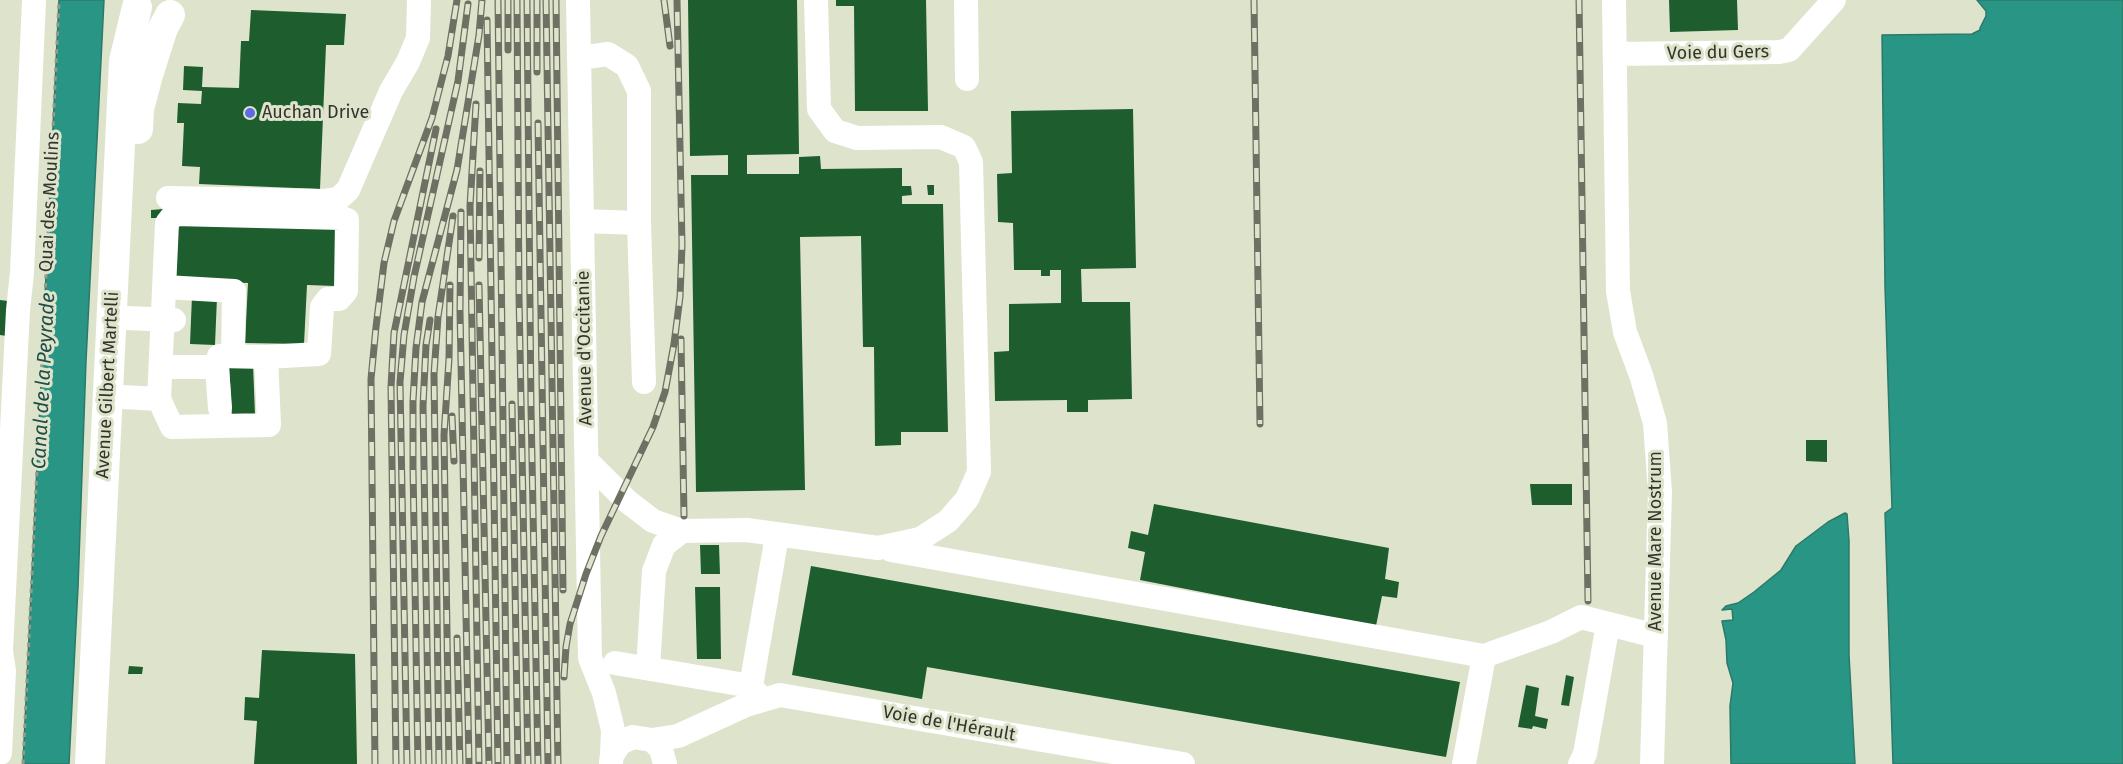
<!DOCTYPE html>
<meta charset="utf-8">
<style>
body{margin:0}
canvas{display:block;background:#dee3cc}
</style>
<canvas width="2123" height="764"></canvas>
<script>
const context = document.querySelector('canvas').getContext('2d');
context.lineJoin = 'round';
function fill(path, color) { context.fillStyle = color; context.fill(path, 'evenodd'); }
const poly = rows => new Path2D(rows.map(r => 'M' + r).join(''));
function strokePath(path, color, width, dash) { context.strokeStyle = color; context.lineWidth = width; context.lineCap = dash ? 'butt' : 'round'; context.setLineDash(dash || []); context.stroke(path); }
function write(font, color, halo, rows, align = 'center') {
  context.font = font + ' "Fira Sans",sans-serif'; context.lineWidth = 6; context.setLineDash([]); context.textBaseline = 'middle'; context.strokeStyle = halo; context.fillStyle = color; for (const [text, x, y, turn = 0] of rows) {
    context.save(); context.translate(x, y); context.rotate((+turn || 0) * Math.PI / 180); context.textAlign = isNaN(turn) ? turn : align; if (halo) context.strokeText(text, 0, 0); context.fillText(text, 0, 0); context.restore();
  }
}
const water = poly([
 [59,0,104,0,86,361,78,587,69,764,23,764,59,0],
 [1977,0,2123,0,2123,764,1893,764,1885,513,1892,508,1885,286,1882,35,1972,34,1980,30,1980,28,1986,16,1986,11,1977,0],
 [1845,513,1847,514,1849,541,1849,655,1855,764,1731,764,1730,706,1733,683,1727,663,1726,640,1722,621,1733,620,1732,609,1722,610,1726,606,1738,603,1754,592,1781,570,1796,546,1828,522,1845,513]
]);
fill(water, '#299685');
strokePath(water, '#2c796a', 1.5);
fill(poly([
 [688,0,797,0,799,154,747,155,747,174,799,174,799,157,820,156,821,169,902,168,902,186,911,186,912,195,902,196,902,204,943,204,948,432,901,432,901,445,875,446,874,347,863,347,861,236,800,237,805,490,696,492,691,175,728,175,728,155,690,156],
 [836,0,926,0,928,111,855,111,854,6,836,6],
 [1669,0,1737,0,1738,30,1670,32],
 [251,10,346,14,344,45,326,45,320,189,199,184,200,167,182,166,184,123,177,123,178,103,201,104,202,91,183,90,184,66,203,67,202,87,239,88,241,41,249,41],
 [1133,109,1136,268,1081,269,1082,302,1130,302,1132,399,1088,400,1088,412,1067,412,1067,400,995,401,994,352,1009,351,1009,304,1061,303,1061,270,1050,270,1050,276,1041,276,1041,270,1014,270,1013,223,998,222,997,174,1012,173,1011,111],
 [927,185,934,185,934,195,928,195],
 [163,209,163,218,151,218,151,210],
 [178,220,338,226,335,286,307,285,304,344,245,343,248,283,175,280],
 [192,296,217,297,215,345,190,344],
 [0,300,8,301,7,336,0,335],
 [253,364,255,415,232,416,229,366],
 [1806,440,1827,440,1827,462,1806,461],
 [1530,484,1572,484,1572,505,1532,505],
 [1154,504,1389,548,1385,579,1399,582,1397,598,1382,596,1376,626,1140,580,1145,552,1128,548,1131,531,1148,535],
 [700,545,719,545,720,574,701,574],
 [811,566,1460,682,1446,757,927,667,922,699,792,675],
 [695,587,720,587,721,659,697,659],
 [262,650,355,654,357,764,254,764,257,721,244,720,245,697,259,698],
 [129,666,143,667,142,674,128,674],
 [1566,675,1574,677,1569,706,1561,705],
 [1526,685,1539,688,1535,716,1548,719,1546,729,1533,726,1532,729,1518,727]
]), '#1e5d2e');
strokePath(poly([
 [23,764,59,0]
]), '#969a89', 3, [4.5, 4.5]);
strokePath(poly([
 [578,0,590,658,604,693,613,730,612,755],
 [966,0,967,79],
 [1614,0,1618,291,1625,332,1641,375,1655,423,1660,492,1652,764],
 [1615,54,1779,52,1789,50,1834,0],
 [579,58,608,54,627,66,639,91,639,223,644,382],
 [168,198,324,201,338,199,348,190,391,91,408,62,418,38,419,0],
 [582,221,639,223],
 [165,287,234,291,233,356],
 [126,318,174,320],
 [161,367,217,367],
 [122,397,159,399,172,427,269,425,266,357],
 [159,399,167,223,174,214,342,218,347,220,346,291,339,299,328,299,322,307,319,354,266,357,219,356,217,367,220,408],
 [587,461,627,501,653,521,682,531,747,530,878,548,920,539,948,521,967,499,979,472,971,162,964,147,941,137,857,138,835,131,819,109,816,0],
 [891,550,1484,656,1551,632,1581,617,1656,636],
 [615,663,751,686,762,700],
 [648,668,654,571,664,545,682,531],
 [751,686,777,536],
 [652,740,678,736,746,705,780,695,1183,764],
 [0,753,4,671,1,651,18,310,22,273,34,0],
 [611,762,612,755,620,743,633,737,652,740,661,749,665,764],
 [1464,764,1484,656],
 [1580,764,1585,754,1608,624]
]), '#fff', 24);
strokePath(poly([
 [138,129,139,109,148,75,163,28,170,15],
 [90,764,124,61,137,7]
]), '#fff', 30);
const rail = poly([
 [498,0,507,764],
 [508,0,508,50],
 [517,0,519,296,528,764],
 [527,0,531,408,538,764],
 [537,0,537,72],
 [546,0,558,764],
 [556,0,563,590],
 [664,0,670,46],
 [1254,0,1260,424],
 [1579,0,1588,601],
 [487,20,498,764],
 [476,104,470,206,479,764],
 [538,123,548,764],
 [461,212,460,311,469,764],
 [479,258,480,171],
 [479,285,489,764],
 [681,339,684,516],
 [512,404,518,764],
 [452,416,454,461],
 [457,638,460,764],
 [564,677,566,647,570,624,586,574,601,536,653,427,665,392,674,344,680,297,682,245,677,0],
 [375,764,371,379,376,327,384,263,394,221,432,118,448,56,457,0],
 [396,764,391,387,394,333,436,129],
 [407,764,400,382,404,335,414,277,458,81,468,4],
 [418,764,413,468,413,401,416,348,422,302,457,170,479,35,482,0],
 [429,764,423,406,426,345,430,320],
 [439,764,434,374,438,317,453,216],
 [449,764,444,435,449,359,450,285]
]);
strokePath(rail, '#6d7062', 7);
strokePath(rail, '#dee3cc', 4.5, [14]);
for (const [x, y, r, color] of [
 [250,113,6,"#5b6ce3"]
]) { const dot = new Path2D(); dot.arc(x, y, r, 0, 2 * Math.PI); context.fillStyle = color; context.fill(dot); strokePath(dot, '#dee3cc', 2); }
write('18px', '#32342b', '#dee3cc', [
 ["Voie du Gers",1718,53,-1],
 ["Quai des Moulins",50,202,-87],
 ["Avenue d'Occitanie",585,348,-91],
 ["Avenue Gilbert Martelli",108,385,-87],
 ["Avenue Mare Nostrum",1656,541,-90],
 ["Voie de l'Hérault",949,724,10]
]);
write('18px', '#32342b', '#dee3cc', [
 ["Auchan Drive",262,113]
], 'left');
write('italic 20px', '#204d45', '#dee3cc', [
 ["Canal de la Peyrade",44,381,-87]
]);
</script>
